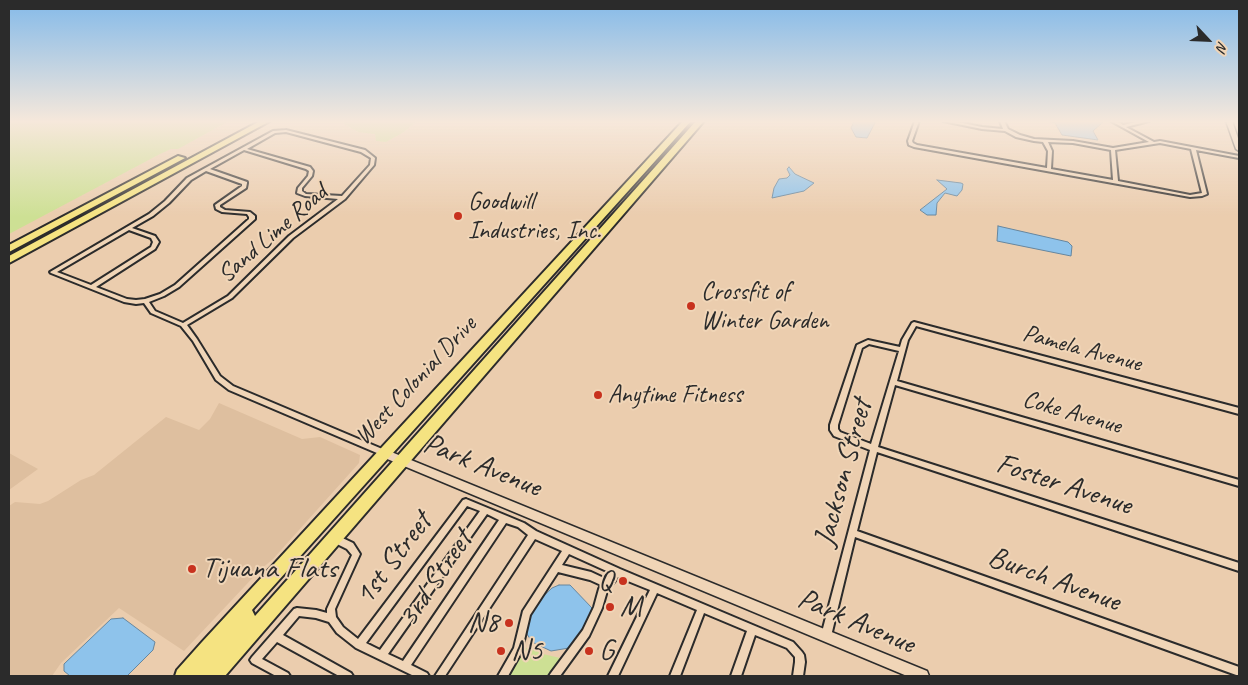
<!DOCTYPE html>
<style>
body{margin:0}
#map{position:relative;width:1248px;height:685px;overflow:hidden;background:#ebcdae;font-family:Caveat,sans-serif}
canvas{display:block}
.frame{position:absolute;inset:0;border:10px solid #2b2b2b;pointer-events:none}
.north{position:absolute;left:1183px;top:15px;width:50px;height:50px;-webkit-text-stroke:4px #f0d5b7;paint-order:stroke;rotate:115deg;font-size:14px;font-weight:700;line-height:20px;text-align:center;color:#2b2b2b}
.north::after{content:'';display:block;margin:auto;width:18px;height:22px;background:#2b2b2b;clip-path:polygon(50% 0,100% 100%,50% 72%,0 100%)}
</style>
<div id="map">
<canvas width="1248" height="685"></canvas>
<div class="frame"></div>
<div class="north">N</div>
</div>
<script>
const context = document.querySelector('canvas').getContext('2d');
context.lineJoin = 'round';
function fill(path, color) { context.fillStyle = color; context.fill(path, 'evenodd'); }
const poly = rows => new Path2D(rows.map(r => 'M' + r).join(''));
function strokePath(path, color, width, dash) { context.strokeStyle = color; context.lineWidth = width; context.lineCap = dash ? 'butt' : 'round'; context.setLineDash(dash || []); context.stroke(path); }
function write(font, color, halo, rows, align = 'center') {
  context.font = font + ' Caveat,sans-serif'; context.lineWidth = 4; context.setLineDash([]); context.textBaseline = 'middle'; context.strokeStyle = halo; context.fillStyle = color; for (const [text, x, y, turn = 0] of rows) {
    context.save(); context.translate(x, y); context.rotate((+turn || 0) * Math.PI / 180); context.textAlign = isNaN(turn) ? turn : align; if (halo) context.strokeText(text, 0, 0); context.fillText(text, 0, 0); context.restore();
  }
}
fill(poly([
 [219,403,302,439,320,437,360,455,359,463,273,559,260,570,184,651,119,608,61,663,52,676,9,676,9,506,15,502,40,504,48,501,81,480,94,475,166,417,199,430,210,419],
 [9,453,38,469,9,490]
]), '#debf9f');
fill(poly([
 [9,121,229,121,178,149,171,149,160,154,9,234],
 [344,121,417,121,404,132,386,142,376,141,375,134,358,132,344,124],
 [522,648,530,648,543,654,560,658,550,676,507,676]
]), '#cde094');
const water = poly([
 [854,121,876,121,867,138,856,137,851,128,854,121],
 [1046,121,1102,121,1103,122,1093,131,1098,140,1062,135,1055,123,1046,121],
 [789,167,795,174,814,183,804,191,772,198,774,188,779,179,787,178,790,175,787,169,789,167],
 [937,180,961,183,963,184,962,190,957,196,945,193,937,203,936,215,927,215,920,210,947,189,937,180],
 [998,226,1068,242,1072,246,1071,256,997,241,998,226],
 [559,585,570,585,592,608,592,610,584,630,569,648,551,651,532,642,527,634,527,623,535,604,552,588,559,585],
 [123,618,155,642,153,650,127,676,70,676,64,671,64,664,111,619,123,618]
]);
fill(water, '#8ec3eb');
strokePath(water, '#66869e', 1);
const street = poly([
 [915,121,919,121,912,141,913,143,917,145,1047,168,1048,151,1043,142,1034,141,1016,137,1005,131,982,129,943,121,953,121,982,127,1003,129,1000,121,1004,121,1008,129,1020,135,1034,139,1073,141,1113,148,1149,142,1111,121,1117,121,1123,125,1140,121,1149,121,1126,127,1154,142,1160,141,1239,156,1239,158,1196,150,1207,194,1202,196,1190,197,914,147,909,145,908,141,915,121],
 [1048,142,1073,143,1111,150,1113,180,1051,169,1052,151,1048,142],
 [1160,143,1191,149,1202,193,1190,195,1118,181,1115,150,1160,143],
 [286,130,365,150,375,158,374,165,345,199,293,238,232,298,187,325,197,339,220,376,233,386,387,451,388,453,387,455,384,456,229,390,216,380,193,341,181,326,151,313,144,303,136,304,124,302,51,273,50,272,149,214,165,201,187,178,273,131,286,130],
 [286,132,361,152,371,158,370,165,342,196,306,194,302,191,302,188,312,176,313,171,310,167,247,149,275,133,286,132],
 [244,150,306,169,309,171,308,176,298,188,297,193,305,196,338,199,289,236,228,296,183,323,155,311,149,302,164,296,179,287,255,219,255,216,250,212,225,210,220,207,220,205,246,188,247,183,247,182,210,169,244,150],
 [206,171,242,184,242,186,215,205,216,209,222,212,247,214,249,217,249,219,175,285,160,294,145,299,136,300,127,299,96,287,155,249,159,242,155,236,132,228,153,216,169,203,191,180,206,171],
 [129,230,151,238,153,242,151,247,91,285,57,272,129,230],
 [914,322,1239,408,1239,414,916,326,908,340,897,381,1239,480,1239,486,895,385,878,447,1239,563,1239,571,877,452,857,531,1239,667,1239,676,855,537,831,636,829,639,826,640,823,639,821,636,870,450,834,436,830,430,830,425,857,345,868,340,900,347,902,340,912,323,914,322],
 [869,344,899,351,871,444,840,432,838,429,838,425,862,348,869,344],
 [466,499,524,523,536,531,620,569,793,642,802,652,804,655,805,662,803,676,793,676,795,662,795,657,787,648,755,635,741,676,731,676,747,631,704,613,680,676,670,676,697,610,657,593,618,676,608,676,650,590,618,577,607,591,602,608,589,636,560,676,549,676,551,673,583,630,594,607,599,589,601,585,590,580,558,572,530,615,521,653,508,676,498,676,514,648,523,611,562,551,535,539,445,676,435,676,437,673,528,535,518,527,506,523,411,665,427,673,429,676,414,676,356,648,337,633,329,622,316,618,299,616,283,635,351,673,353,676,339,676,277,642,262,659,288,673,290,676,276,676,252,663,250,660,252,657,294,609,297,608,316,610,327,613,327,609,352,555,347,549,331,541,330,538,331,535,334,534,353,543,360,554,335,609,336,617,343,627,358,639,463,500,466,499],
 [467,506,480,511,380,650,366,643,467,506],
 [487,514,499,520,403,661,388,654,487,514],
 [569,554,611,573,606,579,591,572,562,565,569,554]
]);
const secondary = poly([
 [1226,121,1232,121,1239,141,1239,151,1236,149,1226,121],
 [384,449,927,671,929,676,907,676,380,456,379,453,380,450,384,449]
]);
const highway = poly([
 [260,121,270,121,9,263,9,256,260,121],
 [683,121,691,121,252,610,255,616,696,121,704,121,225,676,175,676,177,670,202,642,683,121],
 [178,156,185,158,9,252,9,245,178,156]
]);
strokePath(street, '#2b2b2b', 4);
strokePath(secondary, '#2b2b2b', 3);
strokePath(highway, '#2b2b2b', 4);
fill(street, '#f0d5b7');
fill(secondary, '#f0d5b7');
fill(highway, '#f5e381');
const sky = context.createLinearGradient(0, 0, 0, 217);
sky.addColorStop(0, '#84bae9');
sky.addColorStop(0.56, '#f6e8db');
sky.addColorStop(1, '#f6e8db00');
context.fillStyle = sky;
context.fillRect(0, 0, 1248, 217);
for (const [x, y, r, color] of [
 [458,216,5,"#c8321e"],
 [691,306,5,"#c8321e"],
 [598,395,5,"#c8321e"],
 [192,569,5,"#c8321e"],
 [623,581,5,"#c8321e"],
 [610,607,5,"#c8321e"],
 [509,623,5,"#c8321e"],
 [501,651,5,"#c8321e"],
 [589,651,5,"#c8321e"]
]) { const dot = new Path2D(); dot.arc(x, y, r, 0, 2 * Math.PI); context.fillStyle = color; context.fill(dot); strokePath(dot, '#f0d5b7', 2); }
write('25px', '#2b2b2b', '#f0d5b7', [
 ["Goodwill",468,202],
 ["Industries, Inc.",468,231],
 ["Crossfit of",701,292],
 ["Winter Garden",701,321],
 ["Anytime Fitness",608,395]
], 'left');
write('25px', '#2b2b2b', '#f0d5b7', [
 ["Sand Lime Road",273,234,-41],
 ["Pamela Avenue",1082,349,15],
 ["West Colonial Drive",416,381,-47],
 ["Coke Avenue",1072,413,16]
]);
write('30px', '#2b2b2b', '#f0d5b7', [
 ["Park Avenue",482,466,22],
 ["Jackson Street",844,473,-75],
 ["Foster Avenue",1064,485,18],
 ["1st Street",394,559,-53],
 ["3rd Street",436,579,-56],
 ["Burch Avenue",1054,580,20],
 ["Park Avenue",856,622,23]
]);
write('30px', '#2b2b2b', '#f0d5b7', [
 ["Tijuana Flats",202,569],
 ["Q",613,581,"right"],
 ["M",620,607],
 ["N8",499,623,"right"],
 ["N5",511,651],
 ["G",599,651]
], 'left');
</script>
